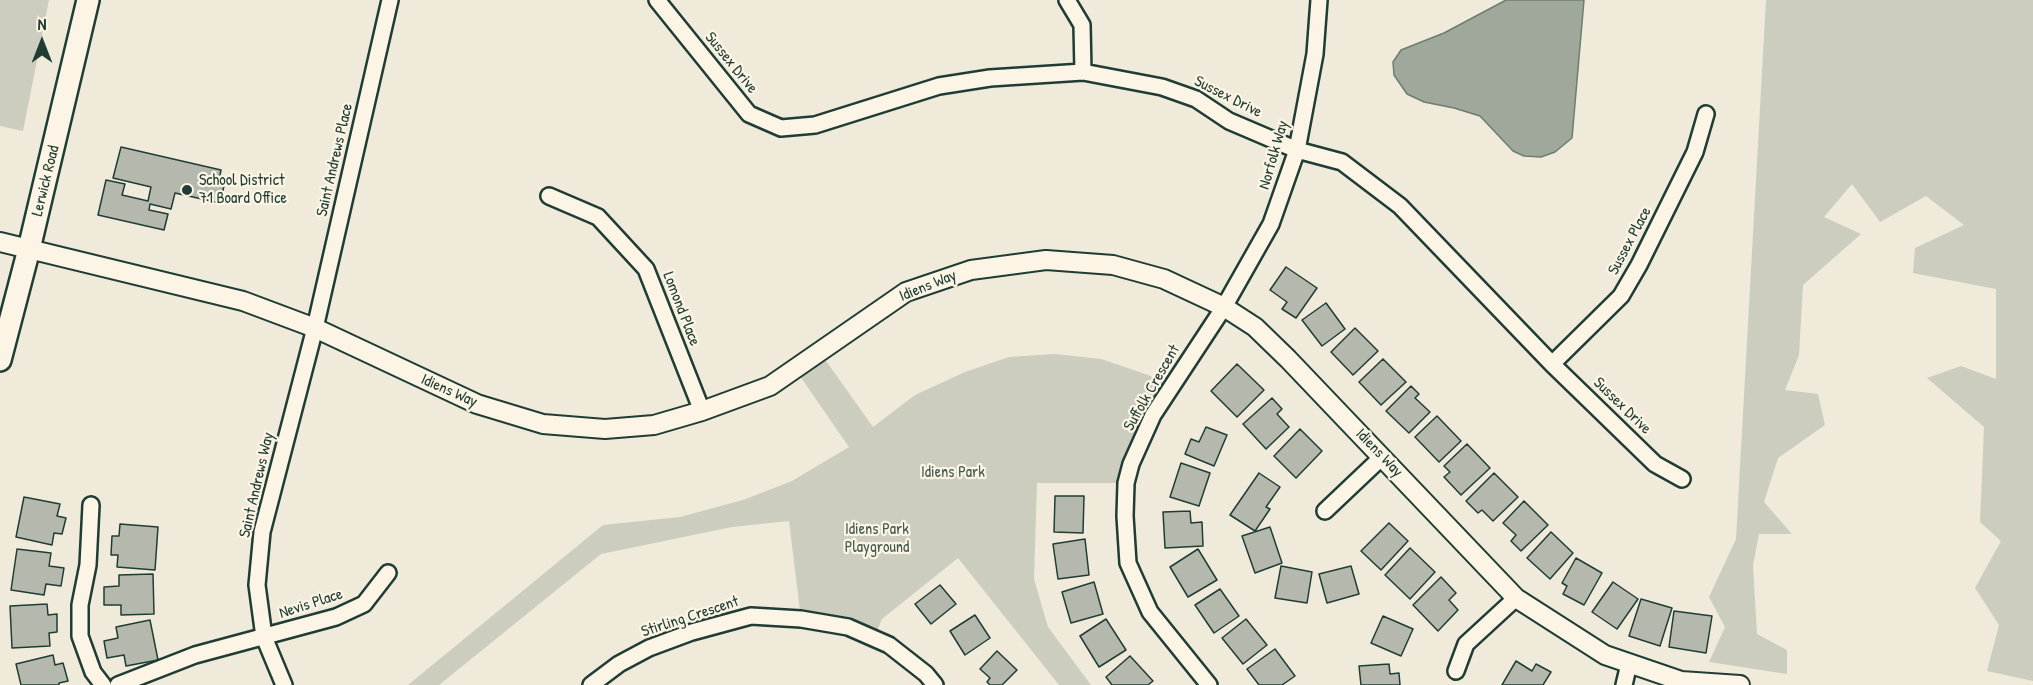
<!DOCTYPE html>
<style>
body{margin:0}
#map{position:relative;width:2033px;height:685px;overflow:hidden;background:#efeada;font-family:"Patrick Hand",sans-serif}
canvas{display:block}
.north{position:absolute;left:12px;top:12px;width:60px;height:60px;-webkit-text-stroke:4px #fcf5e5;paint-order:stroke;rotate:0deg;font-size:16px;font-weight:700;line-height:24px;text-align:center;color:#1f3d34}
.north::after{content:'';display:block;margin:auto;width:21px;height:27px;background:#1f3d34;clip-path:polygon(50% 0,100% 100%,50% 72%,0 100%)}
</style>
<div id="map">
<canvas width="2033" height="685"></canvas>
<div class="north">N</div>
</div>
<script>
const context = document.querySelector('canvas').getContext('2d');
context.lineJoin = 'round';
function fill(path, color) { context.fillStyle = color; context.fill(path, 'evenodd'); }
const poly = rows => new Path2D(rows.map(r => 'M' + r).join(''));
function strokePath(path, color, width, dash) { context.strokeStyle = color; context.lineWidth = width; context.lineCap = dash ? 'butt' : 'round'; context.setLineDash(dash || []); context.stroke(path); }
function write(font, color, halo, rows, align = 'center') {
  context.font = font + ' "Patrick Hand",sans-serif'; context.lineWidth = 4.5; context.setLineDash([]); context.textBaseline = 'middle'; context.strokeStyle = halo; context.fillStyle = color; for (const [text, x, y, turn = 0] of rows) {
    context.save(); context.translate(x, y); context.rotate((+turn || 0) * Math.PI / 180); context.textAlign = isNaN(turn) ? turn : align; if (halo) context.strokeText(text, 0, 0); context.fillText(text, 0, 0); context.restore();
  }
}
fill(poly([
 [0,0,49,0,23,131,0,126],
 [1766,0,2033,0,2033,681,1987,671,1999,625,1975,588,2001,541,1980,522,1984,427,1927,378,1961,366,1996,379,1996,289,1913,273,1915,248,1964,225,1926,196,1880,222,1852,184,1824,217,1861,234,1803,285,1799,355,1785,390,1818,394,1825,425,1778,458,1764,502,1792,534,1759,534,1753,565,1757,634,1787,650,1787,674,1709,662,1725,627,1709,597,1736,539],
 [819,351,873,427,915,395,965,372,1009,357,1055,354,1101,359,1148,375,1170,387,1126,483,1037,483,1034,579,1048,627,1091,685,1059,685,958,558,882,619,874,638,801,619,789,521,732,527,601,554,439,685,408,685,603,525,680,517,743,500,792,481,849,447,795,369]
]), '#cccdbf');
const water = poly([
 [1506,0,1584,0,1572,138,1555,152,1541,157,1524,156,1513,151,1480,116,1454,108,1424,102,1407,94,1394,75,1393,62,1401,50,1444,33,1506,0]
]);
fill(water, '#9fa89a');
strokePath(water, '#6c7d71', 1.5);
const building = poly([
 [121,147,221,170,218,185,224,186,220,203,175,193,171,209,150,204,149,210,168,214,164,230,98,215,106,180,125,184,122,195,148,201,151,187,113,178,121,147],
 [1286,267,1317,288,1296,318,1282,309,1287,302,1270,290,1286,267],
 [1326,303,1345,329,1322,346,1302,320,1326,303],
 [1355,328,1378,351,1353,375,1331,352,1355,328],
 [1383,359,1406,382,1381,405,1359,382,1383,359],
 [1237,364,1264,390,1237,417,1211,391,1237,364],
 [1411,386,1419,394,1415,398,1430,412,1409,433,1386,411,1411,386],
 [1272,398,1282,409,1277,414,1289,427,1266,449,1243,424,1272,398],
 [1437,416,1461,441,1439,462,1415,437,1437,416],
 [1206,427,1227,435,1214,466,1185,454,1191,439,1199,442,1206,427],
 [1300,429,1322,451,1296,478,1274,456,1300,429],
 [1467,444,1490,468,1461,495,1444,477,1450,472,1444,466,1467,444],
 [1181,463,1210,473,1199,506,1170,497,1181,463],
 [1259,473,1280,487,1266,507,1270,509,1255,531,1230,515,1259,473],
 [1494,473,1518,497,1493,521,1482,510,1478,513,1466,501,1494,473],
 [1055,496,1084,496,1083,533,1054,532,1055,496],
 [24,497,60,504,57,516,66,518,62,534,54,533,52,545,16,537,24,497],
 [1524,501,1548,525,1521,551,1511,541,1516,535,1503,523,1524,501],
 [1190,511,1191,523,1202,522,1203,546,1165,548,1163,512,1190,511],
 [1389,523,1408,541,1381,570,1361,551,1389,523],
 [120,524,158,527,155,570,117,567,118,555,111,555,112,536,119,536,120,524],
 [1270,527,1282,563,1255,573,1242,536,1270,527],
 [1551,532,1573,553,1550,579,1527,558,1551,532],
 [1085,539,1089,575,1058,579,1053,544,1085,539],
 [1410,548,1435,572,1410,599,1385,575,1410,548],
 [17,549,51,553,49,566,64,568,61,586,46,584,44,595,11,590,17,549],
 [1198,549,1217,580,1188,597,1170,567,1198,549],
 [1576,558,1602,573,1584,605,1563,594,1567,586,1562,583,1576,558],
 [1281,566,1312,572,1307,603,1275,598,1281,566],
 [1351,566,1359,594,1327,603,1319,574,1351,566],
 [153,574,154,614,121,615,121,605,104,605,104,587,119,586,119,575,153,574],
 [1441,577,1456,593,1449,600,1458,610,1438,631,1413,605,1441,577],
 [1094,582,1103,614,1071,623,1062,592,1094,582],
 [1613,582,1638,599,1617,629,1592,612,1613,582],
 [940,585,956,604,931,624,915,604,940,585],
 [1220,589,1239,616,1214,633,1195,605,1220,589],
 [1641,599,1672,608,1660,646,1629,636,1641,599],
 [47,604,48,615,57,614,57,632,49,633,50,646,12,648,10,606,47,604],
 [1674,611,1712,616,1706,653,1669,647,1674,611],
 [975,615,990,638,965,655,950,631,975,615],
 [1383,616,1413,629,1401,656,1371,643,1383,616],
 [1106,619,1126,650,1099,667,1080,636,1106,619],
 [1246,619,1267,645,1243,664,1222,638,1246,619],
 [150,620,158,660,126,666,124,655,107,658,104,641,118,638,116,627,150,620],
 [1275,649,1295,676,1282,685,1259,685,1247,669,1275,649],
 [997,651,1017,670,1002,685,990,685,987,682,990,678,980,669,997,651],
 [53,655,55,665,63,663,68,681,59,683,59,685,21,685,16,664,53,655],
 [1130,656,1153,681,1148,685,1112,685,1106,677,1130,656],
 [1516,661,1532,671,1536,664,1551,672,1543,685,1502,685,1516,661],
 [1389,664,1390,674,1399,673,1400,685,1361,685,1359,666,1389,664]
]);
fill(building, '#b5b9ad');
strokePath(building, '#1f3d34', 1.5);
const minor = poly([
 [657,0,749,114,781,128,815,125,939,86,990,78,1083,72,1162,87,1196,99,1229,121,1297,150,1342,162,1400,206,1552,364,1655,464,1682,479],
 [1067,0,1082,25,1083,72],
 [549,196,598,217,646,269,702,411],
 [1552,364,1621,296,1639,265,1695,152,1706,114],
 [91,505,88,565,80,605,80,636,93,672,103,685],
 [1325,511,1382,457],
 [1456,671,1466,644,1516,598],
 [118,685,195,655,336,617,364,604,388,573],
 [284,685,264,637,257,585,262,532,315,328,390,0],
 [591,685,619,664,649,648,692,632,751,616,801,619,848,627,889,645,926,674,935,685],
 [1209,685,1150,612,1128,563,1125,516,1126,483,1131,464,1153,415,1224,307,1271,224,1297,150,1315,54,1319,0],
 [1624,685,1629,664]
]);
const tertiary = poly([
 [0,242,243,301,315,328,477,404,543,424,605,429,654,425,702,411,770,386,906,292,971,270,1046,260,1113,265,1164,279,1224,307,1255,327,1288,359,1516,598,1605,655,1681,681,1740,685]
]);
const secondary = poly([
 [0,360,29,249,88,0]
]);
strokePath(minor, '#1f3d34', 20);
strokePath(tertiary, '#1f3d34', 22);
strokePath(secondary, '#1f3d34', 26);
strokePath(minor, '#fcf5e5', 15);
strokePath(tertiary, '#fcf5e5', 18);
strokePath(secondary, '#fcf5e5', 21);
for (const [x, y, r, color] of [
 [187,190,6,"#1f3d34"]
]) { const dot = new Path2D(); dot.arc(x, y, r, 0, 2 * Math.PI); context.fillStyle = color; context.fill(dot); strokePath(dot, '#fcf5e5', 2); }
write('16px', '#1f3d34', '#fcf5e5', [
 ["Sussex Drive",731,63,51],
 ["Sussex Drive",1228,97,27],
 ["Norfolk Way",1274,155,-74],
 ["Saint Andrews Place",335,160,-77],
 ["Lerwick Road",46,181,-76],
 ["Sussex Place",1630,241,-62],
 ["Idiens Way",928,286,-22],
 ["Lomond Place",681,309,69],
 ["Suffolk Crescent",1152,388,-60],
 ["Idiens Way",449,391,24],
 ["Sussex Drive",1622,406,44],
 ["Idiens Way",1379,453,46],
 ["Saint Andrews Way",257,485,-77],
 ["Nevis Place",311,604,-18],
 ["Stirling Crescent",690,617,-18]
]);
write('16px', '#1f3d34', '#fcf5e5', [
 ["School District",199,181],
 ["71 Board Office",199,199]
], 'left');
write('16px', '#425a50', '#fcf5e5', [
 ["Idiens Park",953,473],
 ["Idiens Park",877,530],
 ["Playground",877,548]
]);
</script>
